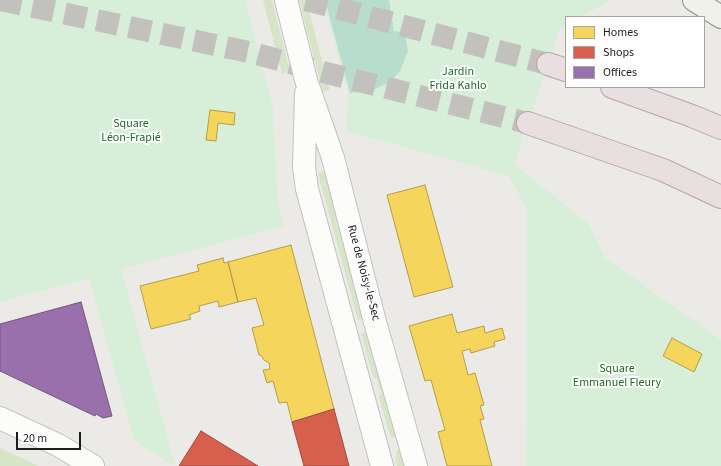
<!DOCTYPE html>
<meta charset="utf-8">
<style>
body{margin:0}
#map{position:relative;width:721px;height:466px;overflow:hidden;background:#ebeae6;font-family:"Source Sans 3",sans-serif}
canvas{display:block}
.legend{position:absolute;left:565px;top:16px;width:140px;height:72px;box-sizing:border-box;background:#fff;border:1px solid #a5a5a5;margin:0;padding:5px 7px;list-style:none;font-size:12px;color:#1d1d1d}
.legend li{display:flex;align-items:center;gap:8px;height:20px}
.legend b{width:20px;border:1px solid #a5a5a5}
.scale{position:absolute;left:16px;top:432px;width:65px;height:18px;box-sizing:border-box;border:2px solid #1d1d1d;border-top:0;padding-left:5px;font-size:12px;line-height:14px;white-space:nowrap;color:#1d1d1d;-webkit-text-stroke:3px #fff;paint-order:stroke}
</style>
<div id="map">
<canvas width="721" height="466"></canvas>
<ul class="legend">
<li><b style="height:11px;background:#f6d55c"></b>Homes</li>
<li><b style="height:11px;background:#d6604d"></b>Shops</li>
<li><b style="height:11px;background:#9970ab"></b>Offices</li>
</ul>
<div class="scale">20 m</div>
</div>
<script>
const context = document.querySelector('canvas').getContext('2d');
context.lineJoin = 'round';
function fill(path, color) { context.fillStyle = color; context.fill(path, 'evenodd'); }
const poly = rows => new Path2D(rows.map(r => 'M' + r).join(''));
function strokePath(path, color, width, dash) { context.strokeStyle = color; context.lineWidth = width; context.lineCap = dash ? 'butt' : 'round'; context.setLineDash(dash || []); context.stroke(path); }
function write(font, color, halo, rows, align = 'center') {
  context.font = font + ' "Source Sans 3",sans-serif'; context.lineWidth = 4; context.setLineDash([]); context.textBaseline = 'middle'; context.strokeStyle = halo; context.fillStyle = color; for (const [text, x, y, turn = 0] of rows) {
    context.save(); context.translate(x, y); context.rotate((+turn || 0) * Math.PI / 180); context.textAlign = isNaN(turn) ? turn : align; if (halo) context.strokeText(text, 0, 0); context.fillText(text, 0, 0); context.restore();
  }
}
fill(poly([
 [263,0,272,0,290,71,282,74],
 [299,0,306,0,330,90,323,92],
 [328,169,368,317,358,320,318,174],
 [371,330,399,434,393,437,390,436,379,397,381,393,377,380,373,377,361,334],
 [0,448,38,466,0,466],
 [403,448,408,466,397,466,395,458,396,456,396,451]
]), '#d6e5c8');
fill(poly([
 [0,0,245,0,273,107,277,199,284,226,121,269,175,466,134,440,89,278,0,302],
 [323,0,611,0,580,17,566,17,566,25,560,28,514,164,588,223,605,258,721,340,721,466,526,466,527,209,509,176,347,131,348,93]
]), '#d7eed8');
fill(poly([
 [325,0,389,0,394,31,403,32,405,35,408,51,400,71,390,82,371,91,350,93]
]), '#b7ddcf');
const homes = poly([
 [210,110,235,113,234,125,218,123,216,141,206,140,210,110],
 [425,185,453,287,414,297,387,195,425,185],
 [291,245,334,409,292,422,287,402,279,403,273,381,267,383,263,370,270,369,269,363,264,360,261,355,259,355,252,328,264,325,256,298,238,302,228,262,291,245],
 [223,258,224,263,228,262,238,302,219,307,218,301,199,306,200,311,189,315,191,319,151,329,140,286,199,271,197,265,223,258],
 [452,314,457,333,484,326,485,333,502,328,505,339,494,342,495,346,471,353,470,349,462,351,468,375,475,373,484,405,480,406,484,419,480,420,492,466,447,466,438,432,445,430,431,380,425,381,409,326,452,314],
 [672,338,702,354,694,372,663,356,672,338]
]);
fill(homes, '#f6d55c');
strokePath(homes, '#b59e49', 1);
const shops = poly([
 [334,409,349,466,304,466,292,422,334,409],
 [201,431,258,466,179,466,201,431]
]);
fill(shops, '#d6604d');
strokePath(shops, '#9e4c3f', 1);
const offices = poly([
 [81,302,112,416,103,418,96,414,95,416,0,371,0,324,81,302]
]);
fill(offices, '#9970ab');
strokePath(offices, '#745780', 1);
strokePath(poly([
 [0,0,249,52,327,73,528,123],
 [306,0,548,64]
]), '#c2c1be', 22, [22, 11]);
const street = poly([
 [286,0,306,80,333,158,375,322,416,466],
 [306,93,304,167,307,189,382,466],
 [0,418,58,445,93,466]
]);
const secondary = poly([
 [694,0,721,17]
]);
const highway = poly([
 [548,64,566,70],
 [612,87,692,116,721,128],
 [528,123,663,170,721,197]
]);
strokePath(street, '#c2c2c0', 24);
strokePath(secondary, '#909381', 24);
strokePath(highway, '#bca1a7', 24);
strokePath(street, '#fcfcfb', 22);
strokePath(secondary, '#f1f1eb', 22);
strokePath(highway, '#e8e0e0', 22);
write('12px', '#196e25', '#fff', [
 ["Jardin",458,72],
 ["Frida Kahlo",458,86],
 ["Square",131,124],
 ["Léon-Frapié",131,138],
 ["Square",617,369],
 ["Emmanuel Fleury",617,383]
]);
write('12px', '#1d1d1d', '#fff', [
 ["Rue de Noisy-le-Sec",363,273,75]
]);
</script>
